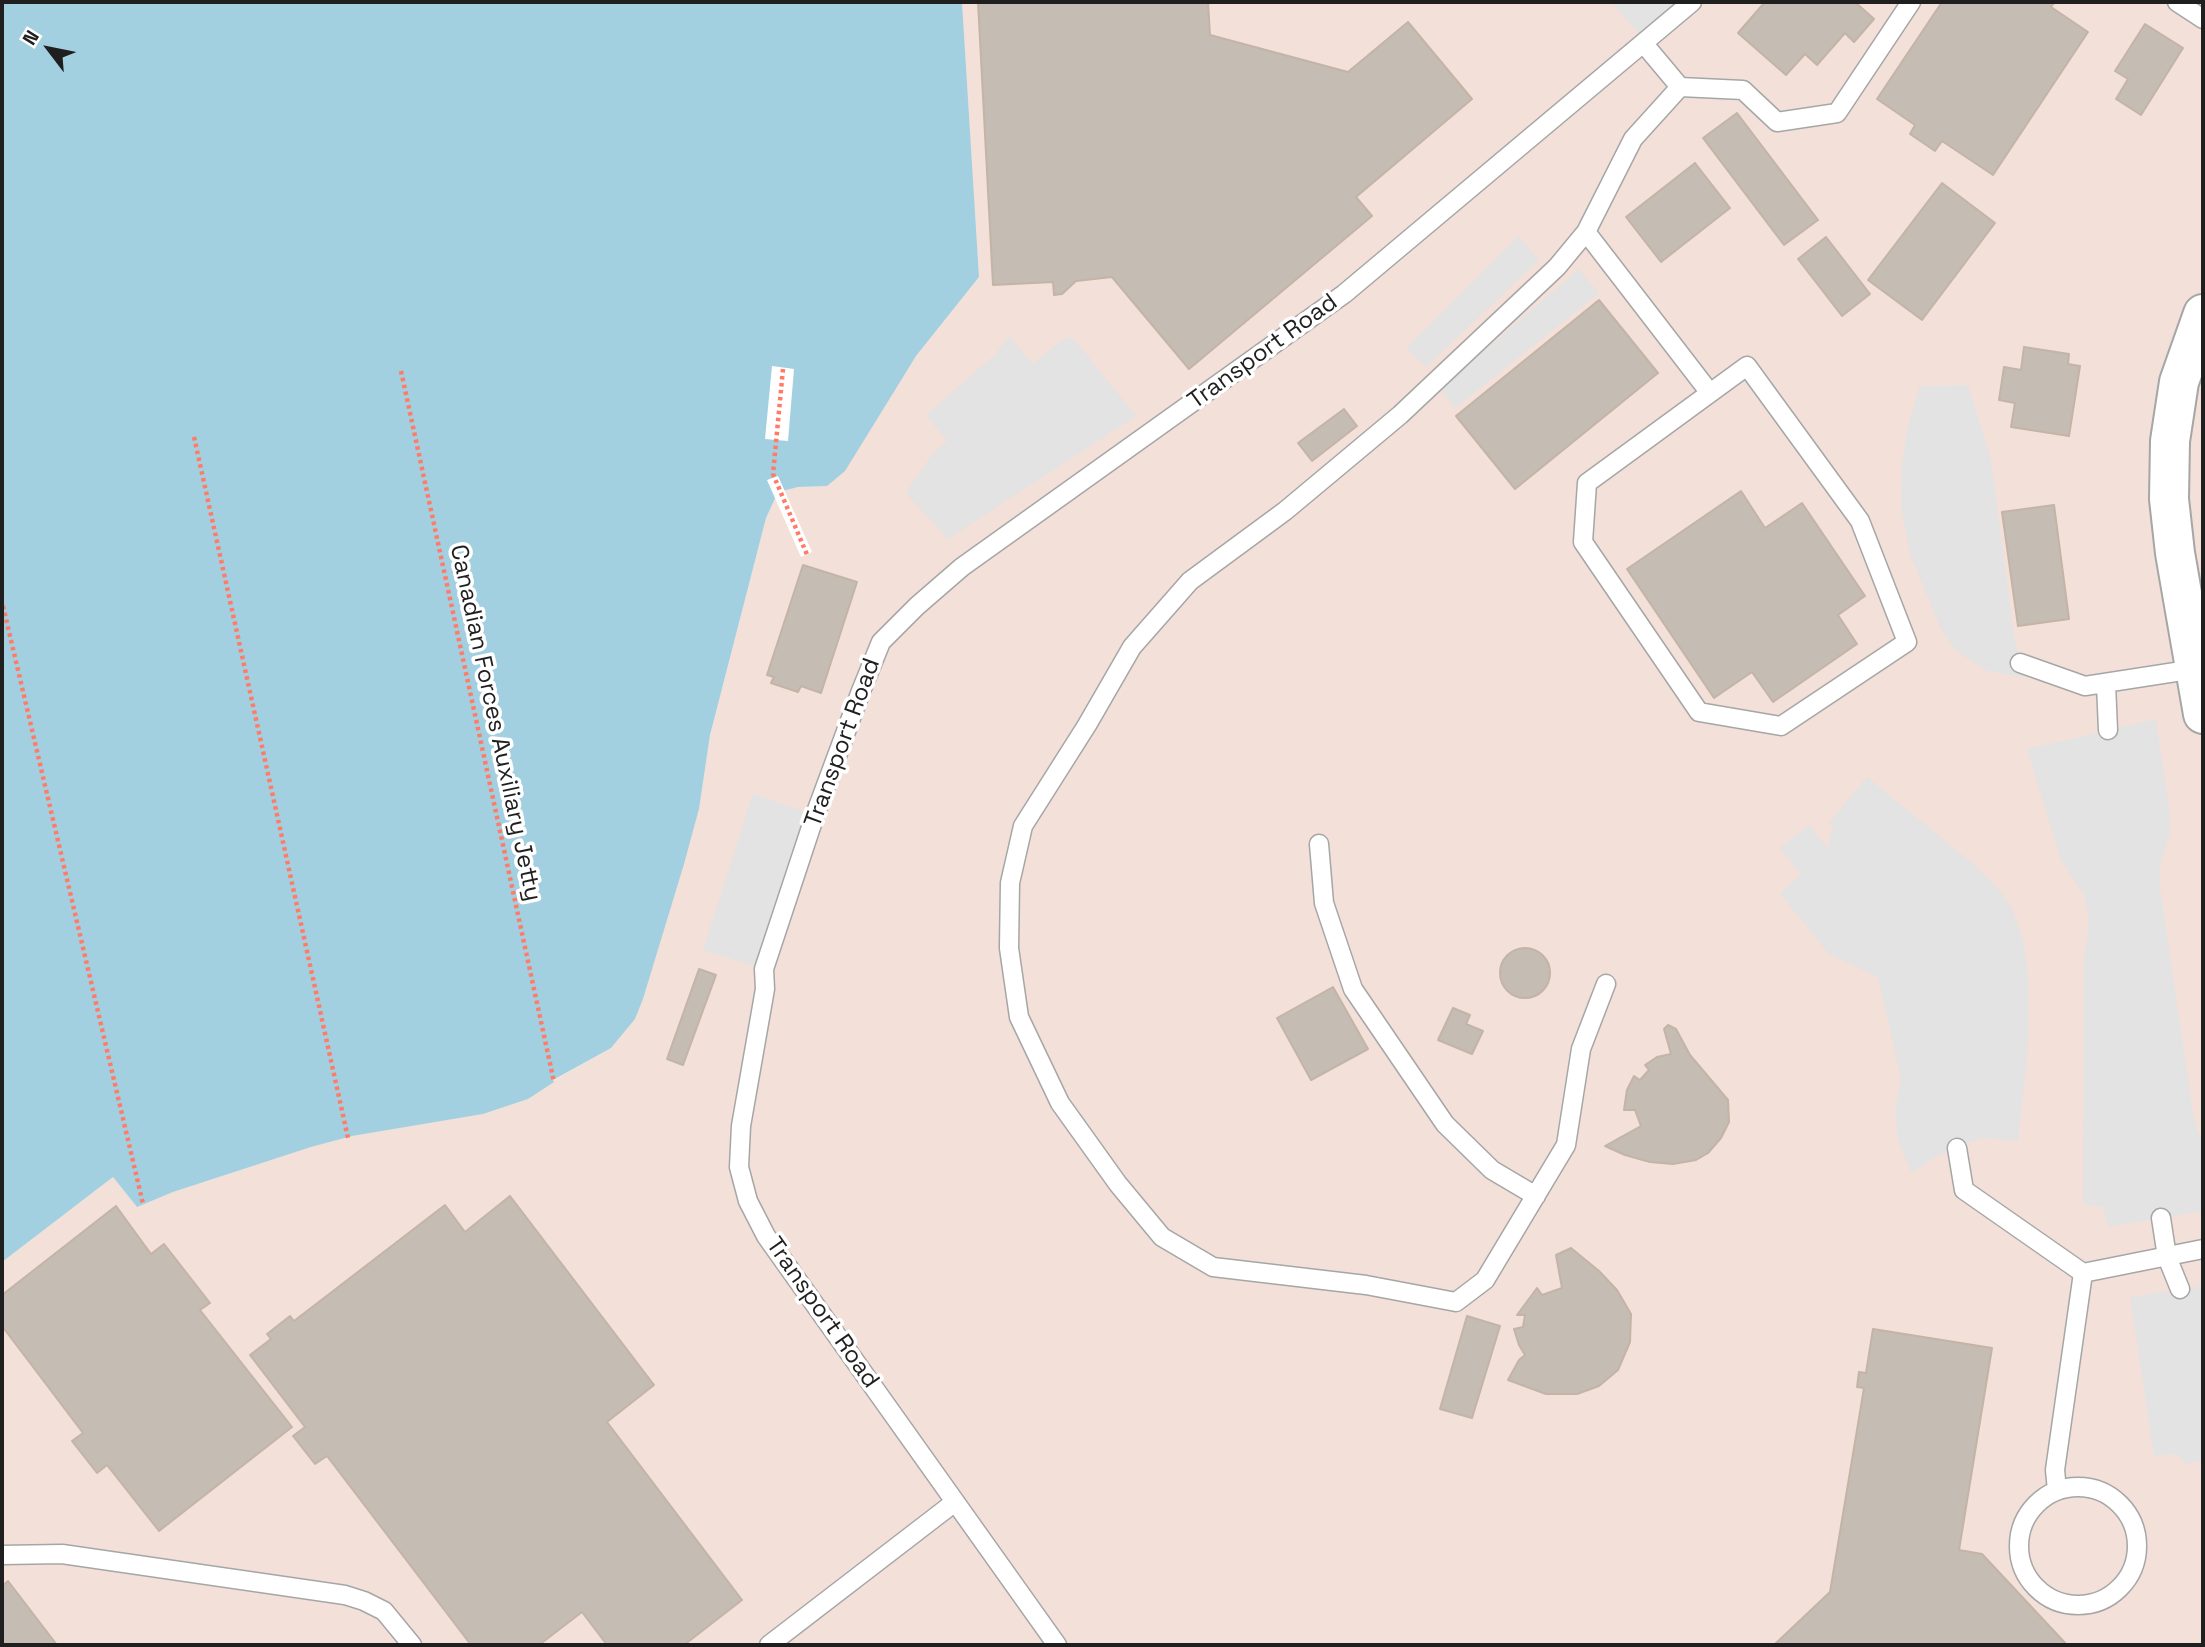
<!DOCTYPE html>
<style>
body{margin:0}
#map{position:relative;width:2205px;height:1647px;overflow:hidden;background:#f0ede5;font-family:"Space Grotesk",sans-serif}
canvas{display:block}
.frame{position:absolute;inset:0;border:4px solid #1f1f1f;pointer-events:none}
.north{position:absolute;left:14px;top:14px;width:70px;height:70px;-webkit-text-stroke:5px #fff;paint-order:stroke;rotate:302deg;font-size:19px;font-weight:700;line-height:28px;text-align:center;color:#1f1f1f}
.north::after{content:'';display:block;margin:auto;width:24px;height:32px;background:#1f1f1f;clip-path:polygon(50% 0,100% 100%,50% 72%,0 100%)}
</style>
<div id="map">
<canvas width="2205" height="1647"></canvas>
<div class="frame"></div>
<div class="north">N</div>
</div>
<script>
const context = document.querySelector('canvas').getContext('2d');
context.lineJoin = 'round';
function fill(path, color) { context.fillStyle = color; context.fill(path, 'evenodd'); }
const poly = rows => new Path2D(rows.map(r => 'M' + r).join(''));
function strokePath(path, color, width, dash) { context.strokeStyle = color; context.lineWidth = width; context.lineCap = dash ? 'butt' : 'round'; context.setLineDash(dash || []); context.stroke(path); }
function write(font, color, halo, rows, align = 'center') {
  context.font = font + ' "Space Grotesk",sans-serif'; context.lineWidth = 7; context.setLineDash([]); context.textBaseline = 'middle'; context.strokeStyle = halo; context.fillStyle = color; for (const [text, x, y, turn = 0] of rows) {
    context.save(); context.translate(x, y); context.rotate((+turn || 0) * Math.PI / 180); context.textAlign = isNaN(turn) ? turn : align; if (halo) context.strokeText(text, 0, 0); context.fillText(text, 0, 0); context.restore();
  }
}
fill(poly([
 [962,2,2203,2,2203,1645,2,1645,2,1262,113,1177,137,1207,173,1192,311,1147,352,1136,483,1114,528,1099,553,1081,611,1048,635,1019,643,999,699,809,710,735,766,518,778,492,798,487,827,486,916,356,979,277]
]), '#f3e0d8');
fill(poly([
 [1611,2,1692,2,1646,41],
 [1518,236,1539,260,1426,367,1406,348],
 [1579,269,1599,293,1455,408,1440,389],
 [1009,336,1033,364,1063,339,1073,338,1136,416,948,539,906,493,931,456,947,441,926,415,996,354],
 [1968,385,1991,460,2014,635,2024,677,1987,671,1956,651,1941,629,1910,554,1901,507,1902,464,1908,426,1920,386],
 [2156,719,2170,815,2169,835,2161,864,2159,881,2193,1113,2197,1130,2203,1143,2203,1211,2108,1227,2103,1207,2083,1205,2084,953,2088,936,2088,914,2084,895,2061,860,2027,749],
 [1867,777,1972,863,1996,886,2011,906,2023,939,2028,975,2028,1046,2018,1141,1982,1138,1937,1156,1912,1173,1898,1141,1895,1110,1901,1078,1878,977,1829,954,1780,893,1801,875,1780,848,1809,825,1828,849,1830,835,1834,827,1829,823],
 [753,794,815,815,764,969,703,950],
 [2203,1286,2203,1461,2184,1464,2183,1459,2175,1454,2154,1456,2130,1297]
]), '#e3e3e3');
fill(poly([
 [2,2,962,2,979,277,916,356,845,471,827,486,798,487,778,492,766,518,710,735,699,809,684,864,643,999,635,1019,611,1048,553,1080,554,1082,528,1099,483,1114,352,1136,311,1147,173,1192,137,1207,113,1177,2,1262]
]), '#a3d0e0');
fill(poly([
 [772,366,794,369,788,441,765,439],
 [778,476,812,552,801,557,767,480]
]), '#fff');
const building = poly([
 [978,2,1208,2,1210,35,1348,72,1408,22,1472,99,1356,197,1372,216,1189,369,1112,277,1076,281,1062,294,1054,295,1053,282,993,285,978,2],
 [1765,2,1855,2,1874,19,1854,42,1845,33,1817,65,1805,54,1786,75,1738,33,1765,2],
 [1942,2,2055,2,2051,7,2088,32,1993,175,1942,141,1935,151,1910,134,1915,125,1877,99,1942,2],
 [2145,24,2183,48,2141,115,2116,99,2128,79,2115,71,2145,24],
 [1737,113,1818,220,1784,245,1703,138,1737,113],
 [1695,163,1730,208,1661,262,1626,217,1695,163],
 [1942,183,1995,223,1922,320,1868,280,1942,183],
 [1826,237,1870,294,1842,316,1798,259,1826,237],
 [1599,300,1658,373,1515,489,1456,416,1599,300],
 [2024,347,2069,354,2068,364,2080,366,2069,436,2011,427,2015,403,1999,400,2004,367,2021,370,2024,347],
 [1344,409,1357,426,1312,461,1298,443,1344,409],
 [1741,491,1765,528,1802,503,1865,596,1838,615,1857,644,1773,702,1752,672,1714,698,1627,569,1741,491],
 [2054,505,2069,619,2018,626,2002,512,2054,505],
 [803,565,857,582,821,693,801,686,798,692,771,683,774,677,767,675,803,565],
 '1500 973a25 25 0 1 1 50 0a25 25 0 1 1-50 0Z',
 [699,969,716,975,683,1065,667,1059,699,969],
 [1333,987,1368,1049,1311,1080,1277,1018,1333,987],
 [1453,1008,1470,1015,1466,1024,1483,1031,1472,1054,1438,1040,1453,1008],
 [1668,1025,1676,1029,1690,1055,1728,1100,1729,1122,1721,1138,1708,1153,1696,1160,1673,1164,1650,1162,1625,1155,1605,1146,1641,1126,1635,1110,1624,1110,1627,1090,1634,1076,1640,1080,1649,1070,1645,1065,1657,1057,1671,1054,1664,1029,1668,1025],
 [510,1196,654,1385,607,1422,742,1600,684,1645,607,1645,582,1612,539,1645,471,1645,327,1456,315,1464,293,1436,305,1427,250,1355,271,1339,267,1334,290,1316,294,1321,445,1205,465,1232,510,1196],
 [116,1206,151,1254,164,1244,210,1303,200,1310,292,1427,159,1531,107,1465,97,1473,72,1441,83,1433,2,1326,2,1295,116,1206],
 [1571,1248,1599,1271,1617,1290,1631,1314,1630,1342,1618,1370,1599,1386,1577,1394,1546,1394,1508,1380,1519,1360,1525,1355,1519,1345,1514,1329,1523,1327,1525,1315,1517,1315,1537,1288,1542,1295,1562,1288,1556,1255,1571,1248],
 [1467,1316,1500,1326,1472,1418,1440,1409,1467,1316],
 [1873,1329,1992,1348,1959,1550,1982,1554,2067,1645,1774,1645,1830,1592,1864,1388,1857,1387,1859,1372,1866,1373,1873,1329],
 [8,1581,57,1645,2,1645,2,1586,8,1581]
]);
fill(building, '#c5bcb4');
strokePath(building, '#c3b4a6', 2);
const service = poly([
 [2177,2,2203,19],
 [1680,87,1743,90,1777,122,1837,113,1911,2],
 [1586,232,1710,393],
 [1747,366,1860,521,1907,642,1781,726,1699,712,1583,542,1587,483,1747,366],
 [2020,663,2085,686,2195,669],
 [2106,684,2108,730],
 [1319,844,1324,903,1353,989,1445,1124,1492,1170,1536,1196],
 [1606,984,1581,1049,1566,1145,1485,1280,1456,1302,1366,1285,1213,1267,1162,1237,1118,1184,1060,1103,1019,1017,1009,948,1010,883,1023,826,1087,725,1132,647,1190,581,1285,511,1400,415,1557,267,1586,232,1633,139,1680,87,1644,44],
 [1957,1148,1964,1190,2083,1273,2203,1249],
 [2161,1218,2167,1257,2180,1289],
 '2019 1546a59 59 0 1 1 118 0a59 59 0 1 1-118 0Z',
 [2057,1490,2055,1470,2083,1273],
 [2,1555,62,1554,345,1595,364,1601,384,1611,412,1645],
 [769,1645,955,1502],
 [1057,1645,766,1236,748,1201,739,1167,741,1126,765,989,764,969,815,815,861,691,881,642,917,606,962,567,1344,294,1692,2]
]);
const tertiary = poly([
 [2203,314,2179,382,2170,441,2169,499,2175,553,2203,714]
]);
strokePath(service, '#a6a6a6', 21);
strokePath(tertiary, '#a6a6a6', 42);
strokePath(poly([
 [783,369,773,474,808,557],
 [401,371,554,1082],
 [194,437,348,1138],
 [3,606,143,1204]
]), '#ff7b67', 4.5, [3.5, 3.5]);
strokePath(service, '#fff', 18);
strokePath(tertiary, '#fff', 38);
write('24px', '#1f1f1f', '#fff', [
 ["Transport Road",1263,352,-36],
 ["Canadian Forces Auxiliary Jetty",495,723,78],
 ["Transport Road",843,743,-70],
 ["Transport Road",822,1313,55]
]);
</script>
